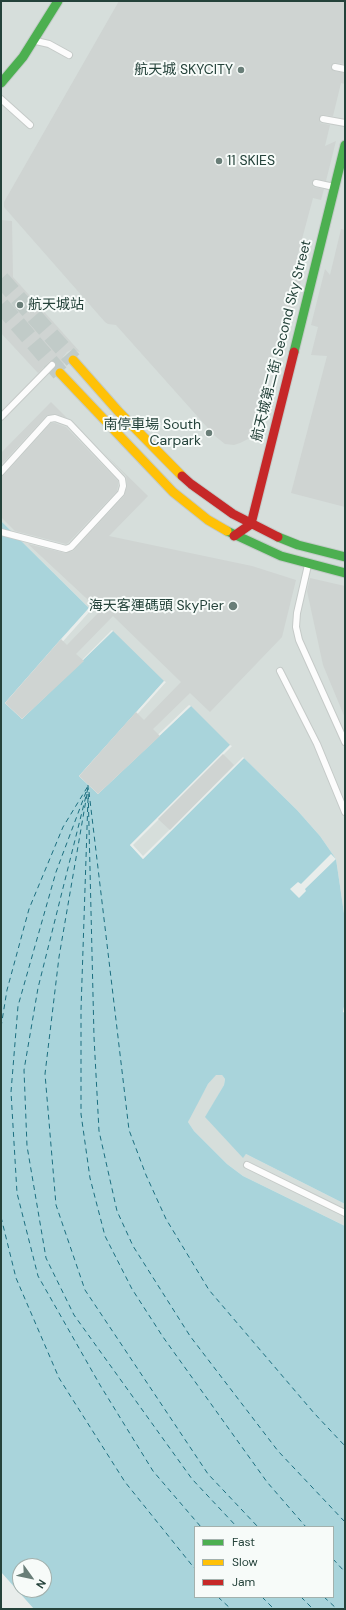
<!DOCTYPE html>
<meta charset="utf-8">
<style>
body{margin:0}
#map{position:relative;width:346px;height:1610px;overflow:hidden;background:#e8edeb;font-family:"DM Sans",sans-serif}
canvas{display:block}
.frame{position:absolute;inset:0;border:2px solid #24423a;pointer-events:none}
.legend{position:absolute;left:194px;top:1526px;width:140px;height:72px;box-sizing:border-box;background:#f7fbf9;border:1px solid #a3b1ad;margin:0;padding:5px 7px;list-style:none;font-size:12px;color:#24423a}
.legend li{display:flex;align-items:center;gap:8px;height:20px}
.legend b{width:20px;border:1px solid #a3b1ad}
.north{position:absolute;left:12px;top:1558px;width:40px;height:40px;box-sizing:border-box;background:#f7fbf9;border:1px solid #a3b1ad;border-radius:50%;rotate:123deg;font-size:11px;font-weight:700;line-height:16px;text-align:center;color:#24423a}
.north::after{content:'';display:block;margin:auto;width:14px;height:18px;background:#697e78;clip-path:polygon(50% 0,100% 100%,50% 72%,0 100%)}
</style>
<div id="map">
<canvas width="346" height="1610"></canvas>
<div class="frame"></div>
<ul class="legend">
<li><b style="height:5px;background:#4caf50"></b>Fast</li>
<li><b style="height:5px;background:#ffc107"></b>Slow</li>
<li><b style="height:5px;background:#c62828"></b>Jam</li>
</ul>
<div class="north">N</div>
</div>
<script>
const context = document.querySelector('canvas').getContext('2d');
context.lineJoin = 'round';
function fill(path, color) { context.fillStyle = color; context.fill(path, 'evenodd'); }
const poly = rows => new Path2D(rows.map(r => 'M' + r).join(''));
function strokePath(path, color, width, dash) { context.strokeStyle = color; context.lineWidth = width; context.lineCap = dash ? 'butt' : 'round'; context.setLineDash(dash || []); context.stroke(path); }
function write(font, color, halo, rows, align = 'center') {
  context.font = font + ' "DM Sans","Noto Sans TC",sans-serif'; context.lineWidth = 4; context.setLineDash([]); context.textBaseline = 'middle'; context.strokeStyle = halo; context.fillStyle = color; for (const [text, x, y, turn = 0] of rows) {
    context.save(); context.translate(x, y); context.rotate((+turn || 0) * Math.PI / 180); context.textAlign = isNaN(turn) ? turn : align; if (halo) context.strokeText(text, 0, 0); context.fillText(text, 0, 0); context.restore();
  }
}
fill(poly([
 [1,1,345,1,345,920,336,859,320,836,297,810,244,758,143,859,130,845,98,794,84,661,5,703,89,608,1,521],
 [216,1074,222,1075,225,1079,224,1085,206,1117,243,1157,246,1154,345,1204,345,1226,243,1176,227,1164,194,1131,188,1122,190,1115,208,1084]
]), '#d6dedb');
fill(poly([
 [1,521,89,608,61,639,5,703,22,719,113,631,164,681,79,776,98,794,191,706,230,745,130,845,143,859,244,758,297,810,320,836,336,859,345,920,345,1001,343,1012,345,1013,345,1204,246,1154,243,1158,205,1117,224,1085,225,1079,222,1075,216,1075,208,1084,188,1122,194,1131,227,1164,243,1176,345,1226,345,1609,34,1609,1,1572],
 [195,1527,333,1527,333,1597,195,1597],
 [20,1566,44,1566,44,1590,20,1590]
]), '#a9d4db');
fill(poly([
 [89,608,91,610,8,703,82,660,112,630,113,631,22,719,5,703],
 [164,681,166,682,82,776,98,792,189,705,191,706,98,794,79,776],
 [230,745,232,746,133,845,143,856,243,757,244,758,143,859,130,845],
 [331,854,336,859,305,889,306,891,299,898,290,889,298,882,301,884]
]), '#e8edeb');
strokePath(poly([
 [88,785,94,1037,99,1131,117,1211,133,1246,190,1336,278,1451,345,1522],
 [88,788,38,988,24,1070,27,1146,46,1258,74,1315,192,1479,237,1527],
 [86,792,56,872,18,1006,11,1092,17,1193,38,1276,100,1385,153,1471,201,1527],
 [89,792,129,1130,146,1175,166,1219,209,1290,314,1413,345,1446],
 [87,794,59,957,45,1074,56,1205,85,1290,208,1474,258,1527],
 [88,798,81,1010,81,1114,90,1178,105,1236,132,1289,163,1337,267,1482,306,1527],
 [1,1027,7,990,29,909,63,827,88,786],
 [1,1217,16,1278,59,1378,125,1482,195,1569],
 [333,1559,345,1572],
 [218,1597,231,1609],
 [262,1597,274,1609],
 [301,1597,313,1609],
 [324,1597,337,1609]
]), '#1c6f80', 1, [5, 4]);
fill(poly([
 [119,1,345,1,345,64,334,63,331,67,334,71,345,73,345,84,341,83,333,116,322,115,319,119,320,123,330,125,325,146,336,141,326,181,315,179,312,182,313,187,324,189,321,200,313,198,298,254,307,257,291,320,283,318,255,430,248,439,240,443,234,445,225,444,215,436,116,325,108,324,105,322,4,207,4,202],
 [1,220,12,221,13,277,80,352,71,350,67,352,63,357,64,364,56,364,53,361,50,361,38,373,1,333],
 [341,229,345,230,345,507,291,493,327,356,311,355,318,327,311,325,325,269,330,275],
 [51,402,67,418,56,414,46,416,1,465,1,453],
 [51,423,55,423,66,427,118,481,118,486,117,491,68,543,66,544,15,531,1,517,1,476,4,475],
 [103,452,148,496,109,536,252,566,296,580,282,637,210,712,190,693,153,729,160,736,98,794,79,776,136,712,144,720,181,682,113,616,76,654,84,661,22,719,5,703,61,639,67,645,100,611,28,544,65,553,73,551,124,496,127,486,126,476],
 [310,578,345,586,345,718,323,665,307,591],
 [223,754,234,765,170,830,158,819]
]), '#cfd4d2');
strokePath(poly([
 [1,279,73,360],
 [1,305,60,373]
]), '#c1cbc8', 17, [17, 8]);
const lane = poly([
 [36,41,49,44,69,55],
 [335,67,345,69],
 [1,99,30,125],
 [323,119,345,123],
 [316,183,334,187],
 [1,417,52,365],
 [1,472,49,419,55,418,69,423,122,479,123,486,121,493,71,547,66,549,1,532],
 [308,565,297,613,296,627,299,640,345,742],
 [280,671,317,744,345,812],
 [247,1165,345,1213]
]);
const fast = poly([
 [1,83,23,57,58,1],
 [294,352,345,145],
 [227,531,281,556,345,573],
 [278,537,298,545,345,557]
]);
const slow = poly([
 [73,360,118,411,182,476],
 [60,373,173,492,208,520,227,531]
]);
const jam = poly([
 [182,476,191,484,233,514,278,537],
 [234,536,251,524,294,352]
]);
strokePath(lane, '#c5cac8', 8);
strokePath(fast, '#c3cbc8', 11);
strokePath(slow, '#c3cbc8', 11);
strokePath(jam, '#c3cbc8', 11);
strokePath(lane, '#fcfcfc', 6);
strokePath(fast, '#4caf50', 9);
strokePath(slow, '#ffc107', 9);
strokePath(jam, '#c62828', 9);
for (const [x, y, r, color] of [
 [241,70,4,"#697e78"],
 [219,161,4,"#697e78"],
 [20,305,4,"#697e78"],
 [209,433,4,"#697e78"],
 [233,606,5,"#697e78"]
]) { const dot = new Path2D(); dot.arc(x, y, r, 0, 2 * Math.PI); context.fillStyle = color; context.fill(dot); strokePath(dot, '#f7fbf9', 1.5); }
write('14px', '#24423a', '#f7fbf9', [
 ["航天城 SKYCITY",233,70],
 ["11 SKIES",227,161,"left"],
 ["航天城站",28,305,"left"],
 ["南停車場 South",201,425],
 ["Carpark",201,441],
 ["海天客運碼頭 SkyPier",224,606]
], 'right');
write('14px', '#24423a', '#f7fbf9', [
 ["航天城第二街 Second Sky Street",282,341,-76]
]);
</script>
